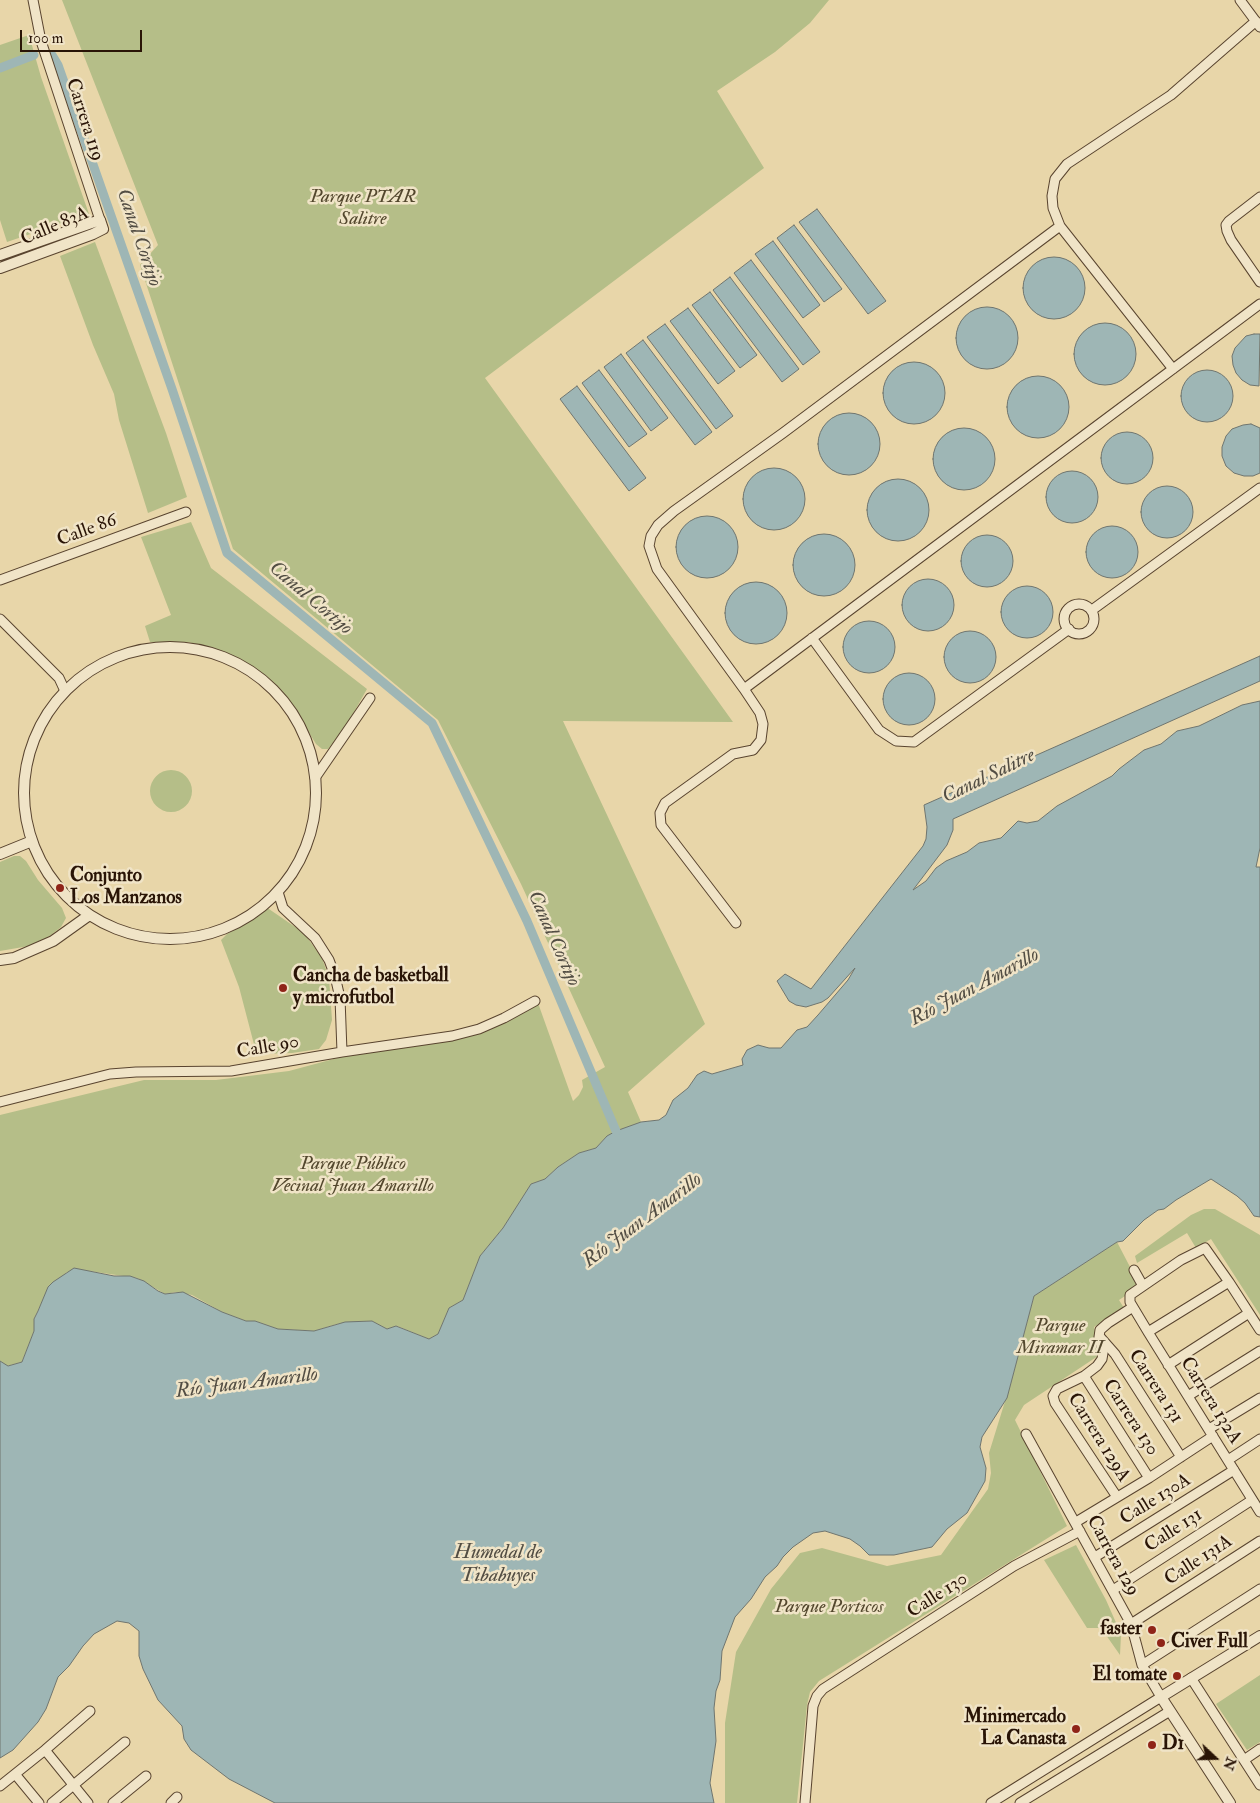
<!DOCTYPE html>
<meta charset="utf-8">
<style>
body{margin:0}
#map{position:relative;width:1260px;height:1803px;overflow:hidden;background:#e8d6a9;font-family:"IM FELL Double Pica",serif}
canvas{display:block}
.north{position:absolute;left:1190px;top:1733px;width:50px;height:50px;-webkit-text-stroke:4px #f0e4c7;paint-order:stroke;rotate:111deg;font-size:14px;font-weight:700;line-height:20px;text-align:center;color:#291406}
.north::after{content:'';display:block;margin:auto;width:18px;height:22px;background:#291406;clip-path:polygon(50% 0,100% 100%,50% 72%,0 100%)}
.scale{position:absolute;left:20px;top:30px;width:122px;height:22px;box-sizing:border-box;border:2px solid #291406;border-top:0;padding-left:6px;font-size:15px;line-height:18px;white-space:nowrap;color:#291406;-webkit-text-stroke:4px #f0e4c7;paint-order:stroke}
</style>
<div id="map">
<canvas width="1260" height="1803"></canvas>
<div class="north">N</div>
<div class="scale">100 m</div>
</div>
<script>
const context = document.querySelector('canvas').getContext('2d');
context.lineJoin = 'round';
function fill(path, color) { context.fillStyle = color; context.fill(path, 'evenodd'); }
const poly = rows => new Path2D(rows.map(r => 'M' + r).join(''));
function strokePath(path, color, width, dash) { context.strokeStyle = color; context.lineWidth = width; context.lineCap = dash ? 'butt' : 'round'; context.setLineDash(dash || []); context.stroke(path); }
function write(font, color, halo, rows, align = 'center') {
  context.font = font + ' "IM FELL Double Pica",serif'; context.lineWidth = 5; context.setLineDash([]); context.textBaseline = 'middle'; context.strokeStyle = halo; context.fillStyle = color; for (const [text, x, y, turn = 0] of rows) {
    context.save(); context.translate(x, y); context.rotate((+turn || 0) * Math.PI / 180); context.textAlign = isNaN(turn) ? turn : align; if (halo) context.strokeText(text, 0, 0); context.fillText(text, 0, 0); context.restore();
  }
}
fill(poly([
 [62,0,829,0,810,23,775,52,717,91,764,168,485,378,733,722,563,721,705,1024,628,1092,641,1122,607,1136,596,1148,579,1153,558,1167,545,1179,531,1184,503,1228,480,1256,463,1300,449,1308,438,1334,429,1339,397,1326,387,1329,372,1321,337,1324,314,1331,278,1329,255,1321,246,1321,222,1312,192,1295,176,1292,165,1294,137,1278,89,1271,67,1272,62,1278,53,1282,41,1304,34,1319,34,1331,22,1362,7,1366,0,1361,0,1115,144,1080,216,1080,289,1071,356,1053,418,1046,454,1039,538,1003,573,1101,579,1095,583,1087,582,1080,605,1067,521,884,438,720,233,549,140,265,158,245],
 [29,35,41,77,89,214,7,242,0,220,0,45],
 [95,242,166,433,187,497,148,513,119,420,114,394,93,345,60,256],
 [191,522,211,568,367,689,345,728,328,749,322,749,316,744,290,702,278,689,242,661,217,649,188,642,150,642,145,626,171,615,141,537],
 '150 791a21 21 0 1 1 42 0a21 21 0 1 1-42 0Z',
 [14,856,20,856,26,861,38,880,62,908,66,918,61,927,46,939,29,946,0,951,0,862],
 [266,907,304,933,322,958,329,978,332,1020,326,1040,319,1049,292,1053,260,1054,256,1052,239,987,221,940,227,934,247,922],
 [1204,1209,1215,1209,1260,1235,1260,1315,1211,1239,1196,1248,1187,1233,1137,1263,1135,1256,1191,1215],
 [1117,1242,1140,1286,1119,1300,1124,1308,1094,1327,1101,1354,1024,1405,1015,1420,1067,1526,819,1681,810,1692,807,1705,797,1803,725,1803,725,1723,736,1652,771,1589,800,1553,822,1548,887,1566,941,1555,988,1489,991,1473,989,1453,1011,1382,1034,1296],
 [1076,1545,1106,1600,1121,1634,1120,1655,1101,1628,1087,1628,1044,1560],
 [1260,1675,1260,1742,1247,1750,1216,1704]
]), '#b5be88');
const water = poly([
 [817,209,886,301,868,314,799,222,817,209],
 [794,225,842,289,824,302,777,238,794,225],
 [773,241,820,305,803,318,755,254,773,241],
 '1023 288a31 31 0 1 1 62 0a31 31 0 1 1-62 0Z',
 [751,260,820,352,803,365,734,273,751,260],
 [730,277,799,369,782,382,713,290,730,277],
 [710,292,757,355,740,368,692,305,710,292],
 '956 338a31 31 0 1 1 62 0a31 31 0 1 1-62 0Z',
 [688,308,735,371,718,384,670,321,688,308],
 '1074 354a31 31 0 1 1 62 0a31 31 0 1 1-62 0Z',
 [665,324,733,416,716,429,647,337,665,324],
 [1254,334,1260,334,1259,386,1250,385,1242,380,1236,373,1233,365,1232,356,1235,348,1246,336,1254,334],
 [643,340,712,432,695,445,626,353,643,340],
 [621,354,668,418,651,431,604,367,621,354],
 '883 393a31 31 0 1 1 62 0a31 31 0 1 1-62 0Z',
 [599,370,647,434,629,447,582,383,599,370],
 '1181 396a26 26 0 1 1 52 0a26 26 0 1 1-52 0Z',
 '1007 407a31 31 0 1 1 62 0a31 31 0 1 1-62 0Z',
 [577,386,646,478,629,491,560,399,577,386],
 '818 444a31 31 0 1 1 62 0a31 31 0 1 1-62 0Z',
 [1251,424,1260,428,1260,473,1253,476,1244,476,1234,473,1226,466,1222,456,1222,447,1226,436,1232,429,1243,425,1251,424],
 '933 459a31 31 0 1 1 62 0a31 31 0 1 1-62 0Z',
 '1101 458a26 26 0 1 1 52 0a26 26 0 1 1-52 0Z',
 '743 499a31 31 0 1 1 62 0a31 31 0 1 1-62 0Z',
 '1046 497a26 26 0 1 1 52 0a26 26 0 1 1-52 0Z',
 '867 510a31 31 0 1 1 62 0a31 31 0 1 1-62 0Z',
 '1141 512a26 26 0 1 1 52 0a26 26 0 1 1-52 0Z',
 '676 547a31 31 0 1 1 62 0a31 31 0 1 1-62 0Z',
 '1086 552a26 26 0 1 1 52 0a26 26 0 1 1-52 0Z',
 '793 565a31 31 0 1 1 62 0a31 31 0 1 1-62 0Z',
 '961 561a26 26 0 1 1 52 0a26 26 0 1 1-52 0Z',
 '902 605a26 26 0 1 1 52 0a26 26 0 1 1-52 0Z',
 '725 613a31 31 0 1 1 62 0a31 31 0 1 1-62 0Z',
 '1001 612a26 26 0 1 1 52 0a26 26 0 1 1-52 0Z',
 '843 647a26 26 0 1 1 52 0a26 26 0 1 1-52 0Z',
 '944 657a26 26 0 1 1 52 0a26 26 0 1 1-52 0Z',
 [1260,656,1260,681,953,819,953,830,947,845,913,890,926,881,936,868,946,861,967,852,979,843,1001,838,1018,821,1027,823,1038,821,1057,806,1112,776,1119,769,1144,750,1161,744,1177,731,1199,726,1242,705,1260,701,1260,848,1256,867,1260,867,1260,1217,1254,1216,1245,1203,1237,1196,1211,1179,1176,1200,1164,1209,1158,1210,1144,1220,1123,1241,1117,1242,1034,1296,1007,1398,982,1437,980,1447,986,1468,985,1481,967,1513,947,1529,932,1547,894,1555,869,1555,860,1546,850,1539,825,1531,813,1533,793,1547,783,1557,777,1566,765,1577,751,1599,735,1617,722,1651,720,1680,716,1691,714,1708,716,1741,710,1783,714,1803,275,1803,229,1779,191,1750,184,1739,182,1726,158,1700,143,1669,139,1656,139,1631,129,1623,117,1621,94,1634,83,1646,69,1666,58,1677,46,1709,38,1722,13,1750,0,1758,0,1361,8,1366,22,1362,34,1331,34,1319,38,1311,48,1287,53,1282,74,1268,114,1276,130,1276,144,1281,158,1291,165,1294,183,1292,222,1312,246,1321,255,1321,278,1329,314,1331,345,1322,372,1321,387,1329,396,1326,429,1339,438,1334,449,1308,463,1300,480,1256,503,1228,531,1184,545,1179,558,1167,579,1153,596,1148,607,1136,616,1131,641,1122,659,1120,666,1115,673,1100,688,1088,697,1075,704,1071,712,1074,743,1065,742,1059,747,1050,758,1045,769,1048,781,1048,797,1030,807,1027,818,1015,848,980,855,968,828,998,822,1002,806,1007,796,1005,789,1001,777,981,785,974,811,989,923,846,926,839,927,827,924,805,1260,656],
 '883 699a26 26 0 1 1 52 0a26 26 0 1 1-52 0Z'
]);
fill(water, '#9eb6b5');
strokePath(water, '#6f756f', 1);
strokePath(poly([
 [52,55,58,65,172,389,227,553,432,723,527,921,616,1131],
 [0,68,34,55]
]), '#9eb6b5', 9);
const minor = poly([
 [33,0,41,41,100,220],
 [1240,0,1260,27],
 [1260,197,1229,221,1226,225,1227,231,1231,240,1260,282],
 [1060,226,1053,208,1052,196,1055,179,1067,164,1171,95,1256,21],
 [0,580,186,512],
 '1064 619a15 15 0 1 1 30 0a15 15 0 1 1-30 0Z',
 [1092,610,1260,488],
 [0,619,59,678,65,691],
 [812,638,879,730,896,741,914,742,1069,629],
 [744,689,1260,304],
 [315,778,370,698],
 [278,892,283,908,315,938,329,960,335,976,340,998,342,1052],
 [736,923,661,825,660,813,665,803,733,754,753,750,761,740,763,724,760,713,744,689,657,569,649,546,651,536,658,525,674,511,783,433,1060,226,1173,369],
 [0,1102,110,1074,136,1072,231,1071,342,1052,452,1036,479,1029,504,1018,535,1001],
 [1134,1270,1143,1286],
 [1260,1330,1229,1282,1205,1248,1181,1260,1130,1295,1130,1302,1148,1332,1260,1512],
 [1148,1332,1229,1282],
 [1100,1337,1115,1354,1181,1457],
 [1168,1365,1249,1313],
 [1084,1376,1149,1478],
 [1188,1396,1260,1351],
 [1209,1429,1260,1398],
 [1228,1460,1260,1439],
 [1117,1497,1055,1403,1053,1396,1057,1389,1084,1376,1097,1366,1102,1359,1103,1353,1099,1337,1100,1330,1108,1323,1133,1307],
 [1076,1522,1149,1478,1213,1436],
 [1095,1557,1234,1470],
 [1113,1590,1252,1500],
 [1131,1624,1260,1541],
 [1142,1665,1260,1589],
 [1191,1678,1260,1785],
 [45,1750,88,1803],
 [1244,1760,1260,1749],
 [15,1774,39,1803],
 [0,1786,45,1750,90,1711],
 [52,1803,125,1742],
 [113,1803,146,1776],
 [171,1803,177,1797],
 [805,1803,813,1706,817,1696,823,1689,1014,1566,1080,1531],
 [991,1803,1161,1697,1142,1665,1131,1624,1026,1434],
 [1020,1803,1170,1711]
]);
const tertiary = poly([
 [0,255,100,220,103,229,93,234,0,268],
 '24 793a146 146 0 1 1 292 0a146 146 0 1 1-292 0Z',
 [0,854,32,841],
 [0,960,14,958,53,941,88,916],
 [1230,1803,1161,1697,1260,1636]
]);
strokePath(minor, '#59442f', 11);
strokePath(tertiary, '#59442f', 12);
strokePath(minor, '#f0e4c7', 9);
strokePath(tertiary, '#f0e4c7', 10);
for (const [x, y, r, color] of [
 [60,888,5,"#8f2418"],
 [283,988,5,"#8f2418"],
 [1152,1630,5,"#8f2418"],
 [1161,1643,5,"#8f2418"],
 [1177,1676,5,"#8f2418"],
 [1076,1729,5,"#8f2418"],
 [1152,1745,5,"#8f2418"]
]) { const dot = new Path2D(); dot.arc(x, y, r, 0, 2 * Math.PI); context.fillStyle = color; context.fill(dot); strokePath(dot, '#f0e4c7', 2); }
write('19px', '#291406', '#f0e4c7', [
 ["Carrera 119",84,120,72],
 ["Calle 83A",55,227,-23],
 ["Calle 86",87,531,-20],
 ["Calle 90",268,1048,-10],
 ["Carrera 131",1155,1387,57],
 ["Carrera 132A",1210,1401,58],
 ["Carrera 130",1130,1418,57],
 ["Carrera 129A",1098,1438,58],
 ["Calle 130A",1156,1500,-32],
 ["Calle 131",1174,1531,-33],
 ["Carrera 129",1112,1556,61],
 ["Calle 131A",1199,1561,-33],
 ["Calle 130",938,1596,-33]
]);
write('italic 19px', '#53472d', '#f0e4c7', [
 ["Parque PTAR",363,198],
 ["Salitre",363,220],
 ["Parque Público",353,1165],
 ["Vecinal Juan Amarillo",353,1187],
 ["Parque",1060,1327],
 ["Miramar II",1060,1349],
 ["Parque Porticos",829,1608]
]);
write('bold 19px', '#291406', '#f0e4c7', [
 ["Conjunto",70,877],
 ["Los Manzanos",70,899],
 ["Cancha de basketball",293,977],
 ["y microfutbol",293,999],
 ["faster",1142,1630,"right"],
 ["Civer Full",1171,1643],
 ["El tomate",1167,1676,"right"],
 ["Minimercado",1066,1718,"right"],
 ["La Canasta",1066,1740,"right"],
 ["D1",1162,1745]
], 'left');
write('italic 20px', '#524d43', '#f0e4c7', [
 ["Canal Cortijo",138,238,71],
 ["Canal Cortijo",310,599,40],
 ["Canal Salitre",989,777,-26],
 ["Canal Cortijo",553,939,66],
 ["Río Juan Amarillo",975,988,-28],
 ["Río Juan Amarillo",643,1221,-37],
 ["Río Juan Amarillo",247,1384,-7],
 ["Humedal de",498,1554],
 ["Tibabuyes",498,1577]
]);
</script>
